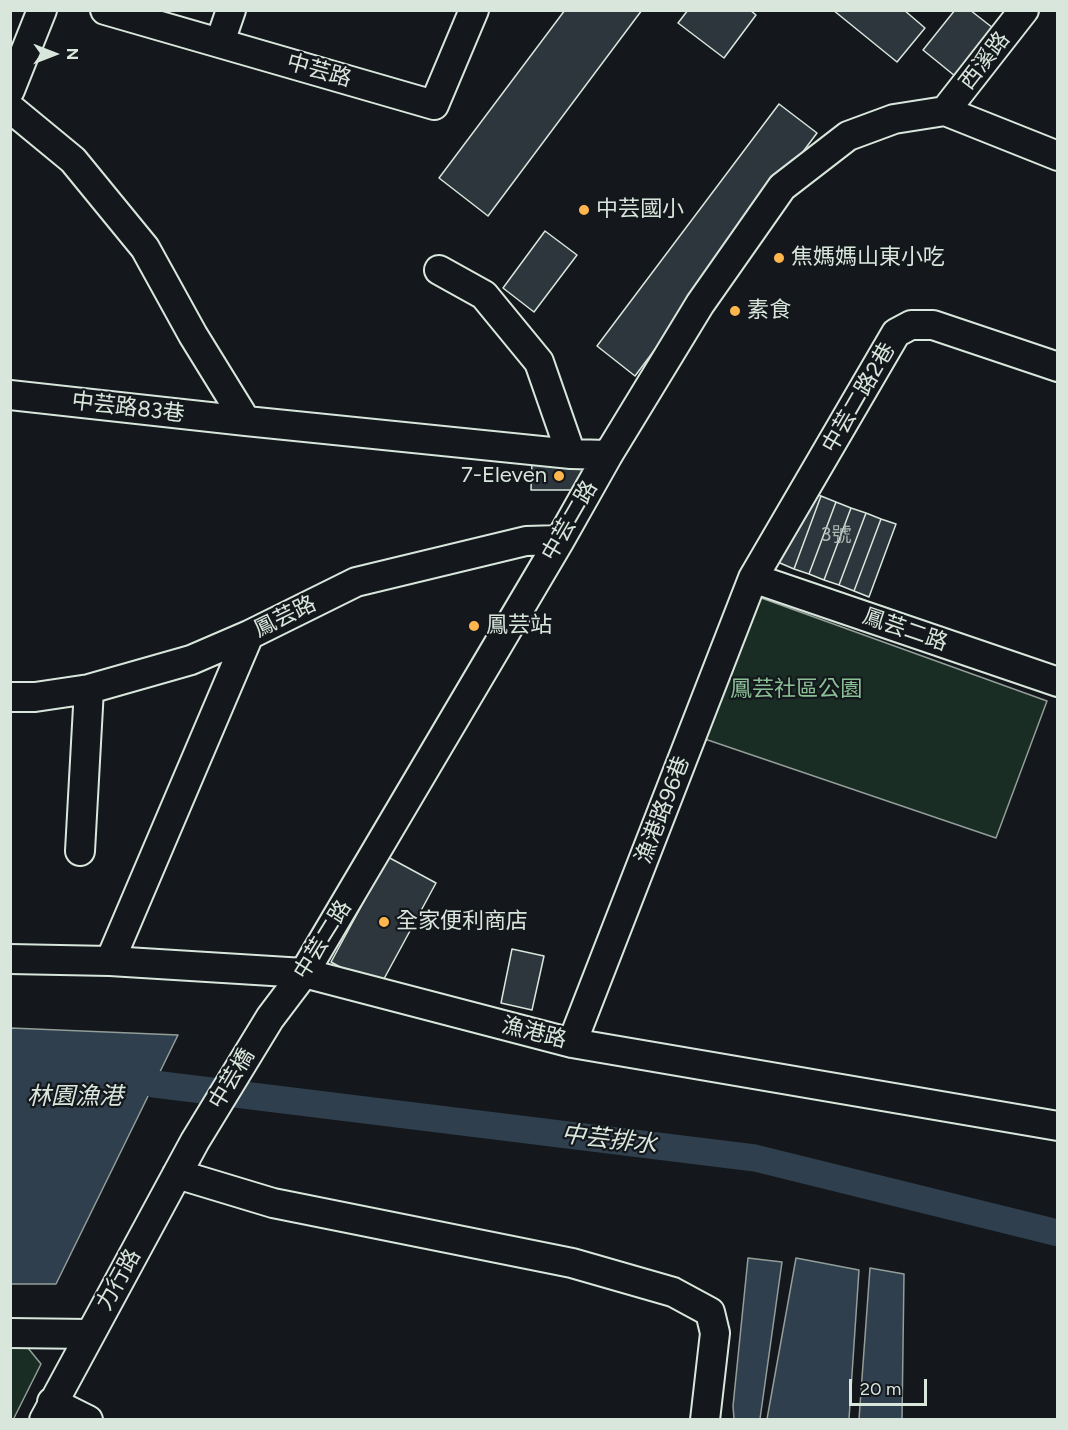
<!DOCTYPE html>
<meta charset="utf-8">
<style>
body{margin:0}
#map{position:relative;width:1068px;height:1430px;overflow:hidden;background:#14181c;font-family:Figtree,sans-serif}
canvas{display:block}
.frame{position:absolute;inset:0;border:12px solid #d8e6dc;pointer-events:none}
.north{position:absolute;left:24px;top:24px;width:60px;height:60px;-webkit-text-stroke:4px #14181c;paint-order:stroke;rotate:90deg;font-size:16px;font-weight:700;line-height:24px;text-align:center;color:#d8e6dc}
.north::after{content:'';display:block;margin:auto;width:21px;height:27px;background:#d8e6dc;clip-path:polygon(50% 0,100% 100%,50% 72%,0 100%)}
.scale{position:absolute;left:849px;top:1379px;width:78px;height:27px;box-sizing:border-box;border:3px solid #d8e6dc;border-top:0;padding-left:8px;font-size:18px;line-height:21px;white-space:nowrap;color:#d8e6dc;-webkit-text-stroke:4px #14181c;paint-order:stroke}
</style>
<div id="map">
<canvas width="1068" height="1430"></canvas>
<div class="frame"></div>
<div class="north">N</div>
<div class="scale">20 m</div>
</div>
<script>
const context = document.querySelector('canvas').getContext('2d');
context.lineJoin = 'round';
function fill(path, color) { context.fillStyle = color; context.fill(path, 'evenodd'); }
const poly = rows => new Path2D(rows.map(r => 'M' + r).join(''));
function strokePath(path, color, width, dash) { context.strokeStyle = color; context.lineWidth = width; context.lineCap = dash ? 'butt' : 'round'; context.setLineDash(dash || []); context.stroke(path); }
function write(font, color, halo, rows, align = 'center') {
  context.font = font + ' Figtree,"Noto Sans TC",sans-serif'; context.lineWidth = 4.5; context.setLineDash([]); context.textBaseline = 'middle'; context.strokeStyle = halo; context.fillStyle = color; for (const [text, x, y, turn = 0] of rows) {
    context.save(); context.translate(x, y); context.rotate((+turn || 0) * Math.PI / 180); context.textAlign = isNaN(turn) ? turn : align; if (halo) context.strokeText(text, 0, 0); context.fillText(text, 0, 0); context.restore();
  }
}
const green = poly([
 [753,595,1047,701,996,838,696,736,753,595],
 [11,1348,28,1348,41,1364,13,1420,10,1419,11,1348]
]);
fill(green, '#1a2d24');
strokePath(green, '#939e99', 1.5);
const water = poly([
 [11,1028,178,1035,56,1284,11,1284,11,1028],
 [748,1258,782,1262,760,1419,734,1419,733,1406,748,1258],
 [796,1258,859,1270,849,1419,767,1419,796,1258],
 [870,1268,904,1274,902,1419,859,1419,870,1268]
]);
fill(water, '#2f3f4d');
strokePath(water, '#939e99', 1.5);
strokePath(poly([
 [154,1084,755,1158,1058,1233]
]), '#2f3f4d', 27);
const building = poly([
 [565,10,642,10,488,216,439,178,565,10],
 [688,10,750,10,756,15,724,58,678,23,688,10],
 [833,10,904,10,925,28,897,62,833,10],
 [955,10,970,10,993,28,955,76,923,50,955,10],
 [779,104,817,133,635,376,597,346,779,104],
 [545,231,577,255,534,312,503,288,545,231],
 [532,461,594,461,578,490,531,490,532,461],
 [799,488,821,496,794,569,773,560,799,488],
 [821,496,836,502,809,574,794,569,821,496],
 [836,502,851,508,824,580,809,574,836,502],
 [851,508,866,513,839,585,824,580,851,508],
 [866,513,881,519,854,591,839,585,866,513],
 [881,519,896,524,869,597,854,591,881,519],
 [388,857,436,883,379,988,331,962,388,857],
 [512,949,544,956,532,1010,501,1003,512,949]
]);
fill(building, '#2c363c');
strokePath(building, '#d8e6dc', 1.5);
const minor = poly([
 [105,10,434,105,474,10],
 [220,42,231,10],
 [10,90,42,10],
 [10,108,73,160,145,248,193,335,246,421],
 [945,111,1024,10],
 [945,111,1058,156],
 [439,270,484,295,539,362,571,454],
 [10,395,246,421,571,454,608,455],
 [753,578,1058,682],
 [10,697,35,697,89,689,191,660,249,635,356,582,526,541,560,540],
 [80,851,89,689],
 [10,959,110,961,304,973,572,1043,1058,1126],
 [110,961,249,635],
 [572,1043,753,578,896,333,911,325,933,325,1058,367],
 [177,1174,273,1203,572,1263,673,1292,710,1312,715,1333,705,1420],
 [10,1333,89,1334],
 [52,1402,88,1420],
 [44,1420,195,1141,270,1018,304,973,560,540,608,455,700,304,782,187,848,136,894,119,945,111]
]);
strokePath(minor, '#d8e6dc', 32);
strokePath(minor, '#14181c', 28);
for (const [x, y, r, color] of [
 [584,210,6,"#ffb74d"],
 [779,258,6,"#ffb74d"],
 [735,311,6,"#ffb74d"],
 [559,476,6,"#ffb74d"],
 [474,626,6,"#ffb74d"],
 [384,922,6,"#ffb74d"]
]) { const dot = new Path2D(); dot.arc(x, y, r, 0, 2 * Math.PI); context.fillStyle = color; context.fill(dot); strokePath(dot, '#14181c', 2); }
write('20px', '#adbab4', null, [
 ["3號",836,535]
]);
write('22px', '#d8e6dc', '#14181c', [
 ["西溪路",985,61,-52],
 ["中芸路",319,71,16],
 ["中芸二路2巷",859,398,-60],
 ["中芸路83巷",128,408,7],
 ["中芸二路",570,521,-60],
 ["鳳芸路",285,617,-26],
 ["鳳芸二路",905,630,19],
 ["漁港路96巷",663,810,-69],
 ["中芸二路",323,940,-58],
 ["漁港路",534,1033,14],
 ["中芸橋",232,1079,-59],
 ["力行路",119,1280,-61]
]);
write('22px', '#d8e6dc', '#14181c', [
 ["中芸國小",596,210],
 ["焦媽媽山東小吃",791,258],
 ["素食",747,311],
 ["7-Eleven",547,476,"right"],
 ["鳳芸站",486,626],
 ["全家便利商店",396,922]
], 'left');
write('22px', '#8ac095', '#14181c', [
 ["鳳芸社區公園",796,690]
]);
write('italic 24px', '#d8e6dc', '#14181c', [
 ["林園漁港",75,1097],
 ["中芸排水",609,1140,7]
]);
</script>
